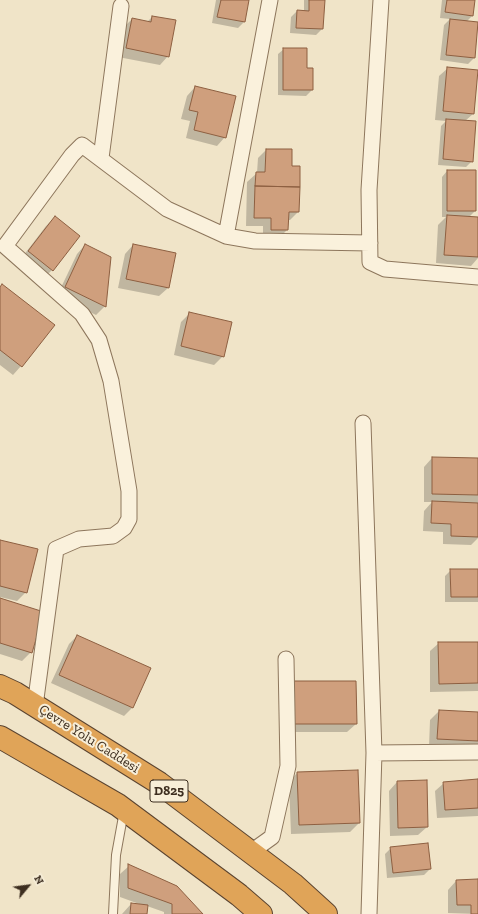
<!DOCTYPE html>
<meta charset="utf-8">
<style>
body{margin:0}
#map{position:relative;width:478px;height:914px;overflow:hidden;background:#f0e4c8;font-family:"Zilla Slab",serif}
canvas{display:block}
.north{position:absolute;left:8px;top:866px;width:40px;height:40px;-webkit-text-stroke:3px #f7eed8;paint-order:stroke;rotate:61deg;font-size:11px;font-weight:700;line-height:16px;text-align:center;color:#3d2e20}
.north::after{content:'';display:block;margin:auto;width:14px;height:18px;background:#3d2e20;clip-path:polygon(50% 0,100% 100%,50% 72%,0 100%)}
</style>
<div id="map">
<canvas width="478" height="914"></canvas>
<div class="north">N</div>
</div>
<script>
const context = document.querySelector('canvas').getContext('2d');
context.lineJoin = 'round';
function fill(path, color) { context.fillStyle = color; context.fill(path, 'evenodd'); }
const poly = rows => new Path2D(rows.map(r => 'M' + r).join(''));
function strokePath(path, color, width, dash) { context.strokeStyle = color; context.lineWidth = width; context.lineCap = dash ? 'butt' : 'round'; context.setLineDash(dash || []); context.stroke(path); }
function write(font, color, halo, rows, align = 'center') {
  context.font = font + ' "Zilla Slab",serif'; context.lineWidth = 4; context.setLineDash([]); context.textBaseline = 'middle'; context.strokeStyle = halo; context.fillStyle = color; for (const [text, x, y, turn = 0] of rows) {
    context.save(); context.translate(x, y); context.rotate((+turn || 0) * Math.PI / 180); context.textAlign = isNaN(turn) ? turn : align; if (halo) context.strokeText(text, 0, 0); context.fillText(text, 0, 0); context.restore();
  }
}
fill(poly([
 [216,0,248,0,244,22,238,28,212,23],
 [304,0,323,0,322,29,316,35,290,33,291,17,297,11,304,12],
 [442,0,474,0,472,16,467,21,478,23,478,24,474,58,468,64,440,60,444,25,450,19,440,18],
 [152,17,168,56,160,65,118,57,123,28,132,19,147,22],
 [284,49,306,69,312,90,306,96,278,95,278,54],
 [448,68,473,114,465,121,472,161,466,167,438,165,441,126,446,121,435,120,439,76],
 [195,87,225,137,217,146,186,138,190,121,181,119,187,96],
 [266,150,291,167,298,212,290,220,288,220,287,230,279,238,263,238,263,226,246,226,247,182,257,173,258,158],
 [447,171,475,211,469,217,478,218,478,258,471,266,436,263,438,225,446,217,442,217,442,177],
 [55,217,52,270,44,278,20,260,46,226],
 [85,245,110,257,105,306,96,315,57,296,77,254],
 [133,245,175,254,168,288,159,296,118,288,125,254],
 [0,288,21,366,13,375,0,365],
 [190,313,223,356,214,365,174,355,181,322],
 [432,458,478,459,478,538,471,545,443,544,443,532,423,531,424,511,432,502,424,502,424,467],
 [0,541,26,592,17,601,0,597],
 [451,570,478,570,478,602,445,602,445,576],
 [0,599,31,652,22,661,0,654],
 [77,636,132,708,124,716,51,683,69,644],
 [439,643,478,643,478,691,430,692,430,651],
 [282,691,356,724,347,732,283,732],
 [439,711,478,713,478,749,429,747,430,720],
 [297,773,359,823,350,832,291,834,289,782],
 [478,780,478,816,437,818,435,791,444,783],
 [397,782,427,827,418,835,390,836,389,791],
 [391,848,430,869,424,875,387,878,385,854],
 [129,866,202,914,164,914,164,912,147,906,146,914,122,914,131,904,142,905,120,897,120,874],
 [478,880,478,914,448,913,448,890,456,881]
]), '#0003');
const building = poly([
 [221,0,249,0,245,22,217,17,221,0],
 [309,0,325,0,323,29,296,28,297,10,309,11,309,0],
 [447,0,475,0,473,16,445,12,447,0],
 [152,16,176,20,169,57,126,48,132,18,151,22,152,16],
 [450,19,478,22,475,58,446,55,450,19],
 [283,48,307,48,307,68,313,68,313,90,283,90,283,48],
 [447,67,478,70,474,114,443,111,447,67],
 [195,86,236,96,226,138,194,130,198,112,189,110,195,86],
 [446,119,476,121,473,162,443,159,446,119],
 [266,149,292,149,292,166,300,166,300,187,255,186,256,172,265,172,266,149],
 [447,170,476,170,476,211,447,211,447,170],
 [255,186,300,187,299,212,289,212,288,230,271,230,271,218,254,218,255,186],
 [447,215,478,217,478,257,444,255,447,215],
 [55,216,80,236,53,271,28,251,55,216],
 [85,244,111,257,106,307,65,287,85,244],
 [133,244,176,253,169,288,126,279,133,244],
 [2,284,55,325,22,367,0,350,0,287,2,284],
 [189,312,232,322,224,357,181,346,189,312],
 [432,457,478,458,478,495,432,494,432,457],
 [432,501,478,503,478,537,451,536,451,524,431,523,432,501],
 [0,540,38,549,27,593,0,586,0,540],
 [450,569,478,569,478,597,451,597,450,569],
 [0,598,44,612,32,653,0,643,0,598],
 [77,635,151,668,133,708,59,675,77,635],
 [438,642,478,642,478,683,439,684,438,642],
 [291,681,356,681,357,724,291,724,291,681],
 [439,710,478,712,478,741,437,739,439,710],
 [358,770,360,823,299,825,297,772,358,770],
 [478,779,478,808,445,810,443,782,478,779],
 [427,780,428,827,398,828,397,781,427,780],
 [428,843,431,869,393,873,390,847,428,843],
 [128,864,177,886,203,914,172,914,172,904,128,888,128,864],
 [478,879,478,914,471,914,471,905,457,905,456,880,478,879],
 [131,903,148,905,147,914,130,914,131,903]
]);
fill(building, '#cf9f7d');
strokePath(building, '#8d5f41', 1);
const lane = poly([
 [113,914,116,855,124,811]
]);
const street = poly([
 [381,0,369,190,370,262,385,269,478,277],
 [101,158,121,6],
 [226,236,270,0],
 [363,423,374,753],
 [35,706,56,549,79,539,113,536,124,528,129,519,129,491,111,381,99,340,82,314,5,246,72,155,82,145,167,209,226,236,255,241,370,243],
 [251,852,272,837,288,766,286,659],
 [369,914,374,753,478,752]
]);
const highway = poly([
 [0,686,15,693,159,783,293,884,326,914],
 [0,737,118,805,239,895,261,914]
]);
strokePath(lane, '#8d765c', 10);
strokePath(street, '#8d765c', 17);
strokePath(highway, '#5b4430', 24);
strokePath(lane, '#faf1dc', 8);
strokePath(street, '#faf1dc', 15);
strokePath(highway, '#e0a458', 22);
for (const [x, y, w] of [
 [169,791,38]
]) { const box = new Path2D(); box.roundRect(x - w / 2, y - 11, w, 22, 3); context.fillStyle = '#f7eed8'; context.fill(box); strokePath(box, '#3d2e20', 1); }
write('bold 13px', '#3d2e20', null, [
 ["D825",169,791]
]);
write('14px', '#3d2e20', '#f7eed8', [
 ["Çevre Yolu Caddesi",89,739,32]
]);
</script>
